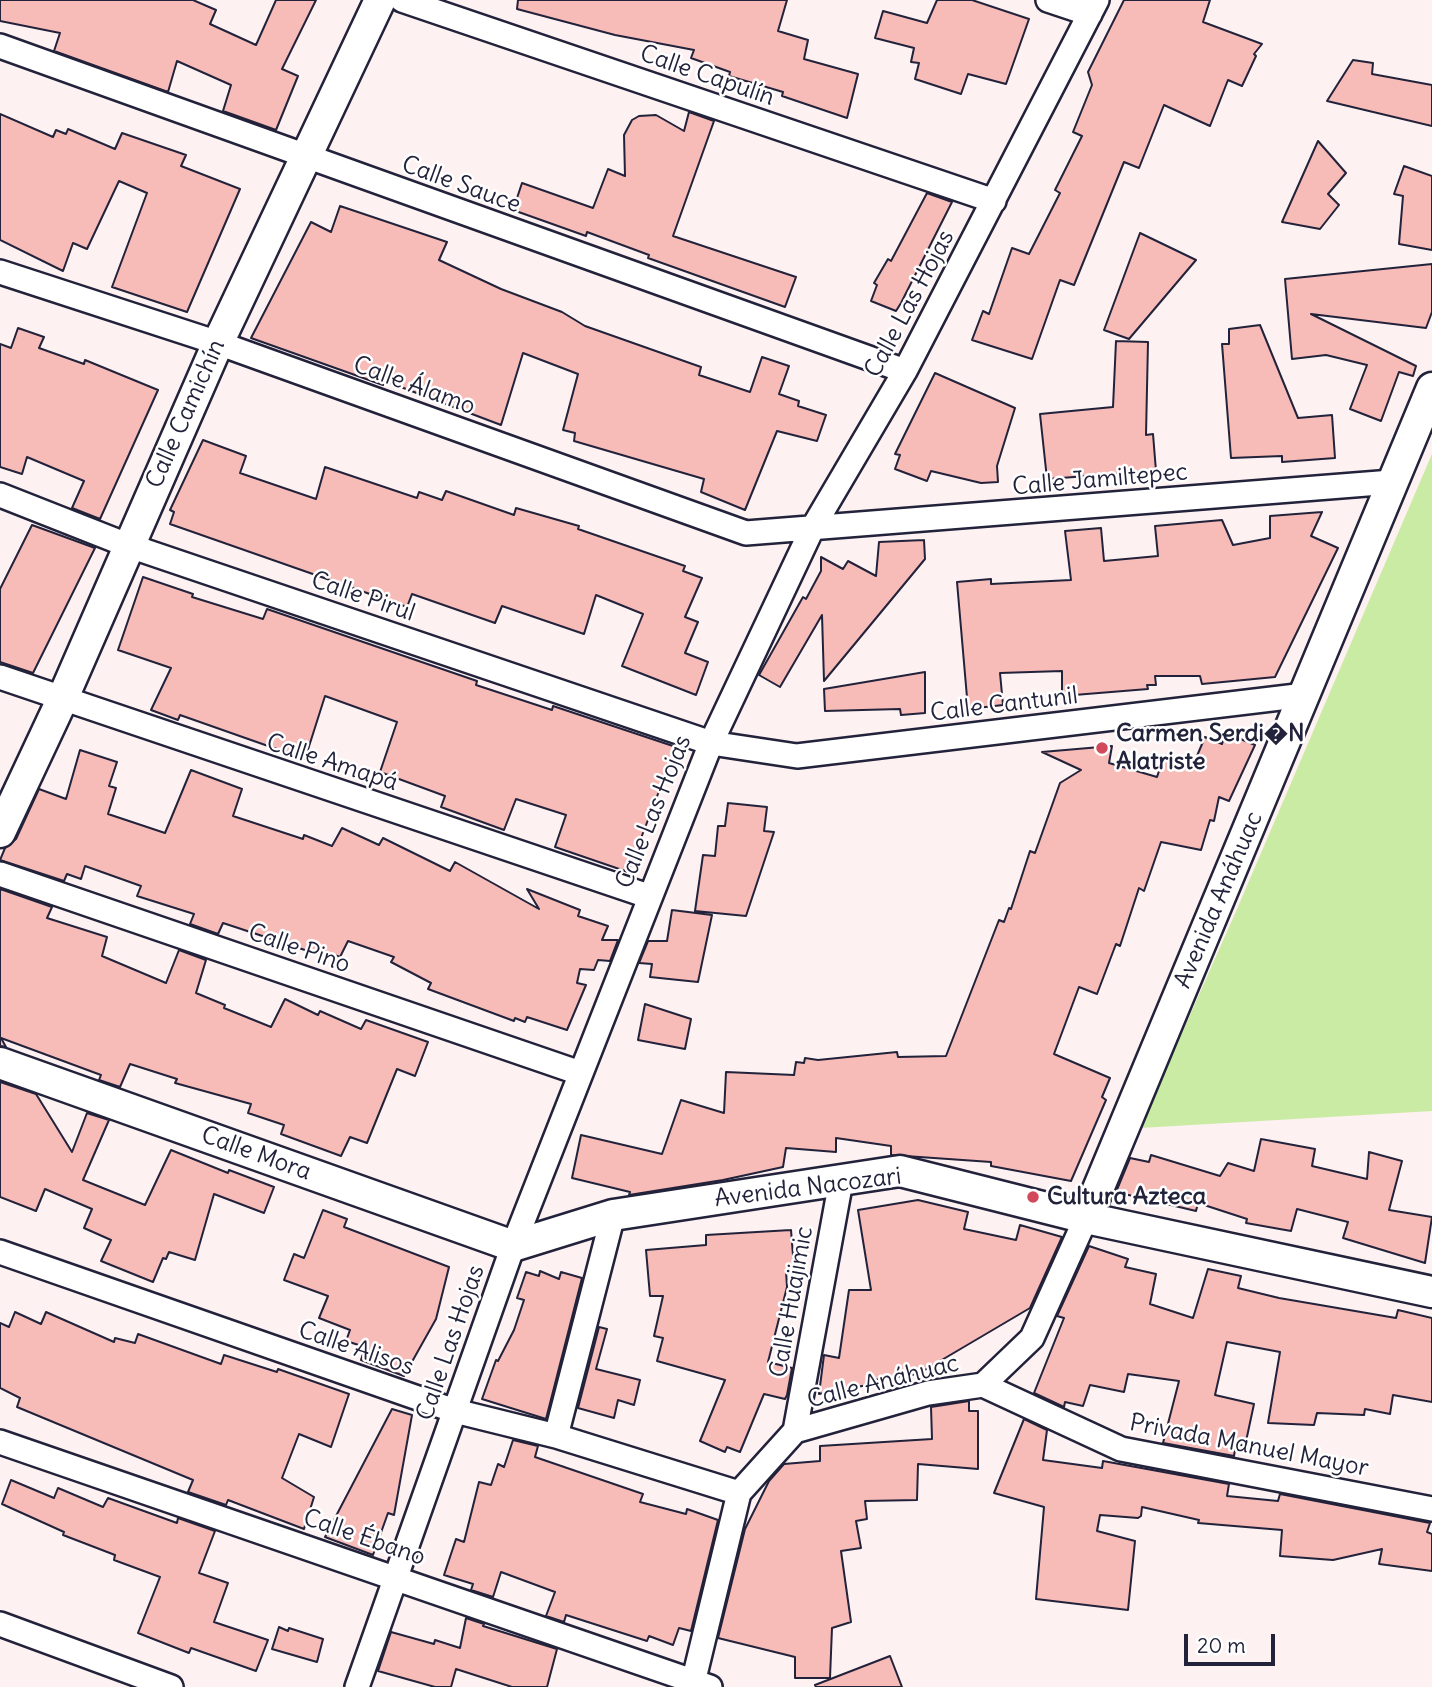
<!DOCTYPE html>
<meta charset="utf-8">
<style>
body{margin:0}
#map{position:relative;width:1432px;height:1687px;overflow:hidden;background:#fdf1f1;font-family:Delius,sans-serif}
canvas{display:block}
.scale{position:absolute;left:1184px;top:1634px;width:91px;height:32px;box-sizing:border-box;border:4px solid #22223b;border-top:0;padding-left:9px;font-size:21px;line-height:24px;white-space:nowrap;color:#22223b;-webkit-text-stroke:5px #fff;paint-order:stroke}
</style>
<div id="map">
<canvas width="1432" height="1687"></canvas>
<div class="scale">20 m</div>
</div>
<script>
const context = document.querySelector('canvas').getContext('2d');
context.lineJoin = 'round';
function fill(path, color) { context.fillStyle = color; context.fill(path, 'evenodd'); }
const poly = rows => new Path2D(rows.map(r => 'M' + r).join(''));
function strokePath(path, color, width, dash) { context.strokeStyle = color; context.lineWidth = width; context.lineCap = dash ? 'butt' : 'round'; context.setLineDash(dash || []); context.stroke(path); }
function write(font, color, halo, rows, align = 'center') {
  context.font = font + ' Delius,sans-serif'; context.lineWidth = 5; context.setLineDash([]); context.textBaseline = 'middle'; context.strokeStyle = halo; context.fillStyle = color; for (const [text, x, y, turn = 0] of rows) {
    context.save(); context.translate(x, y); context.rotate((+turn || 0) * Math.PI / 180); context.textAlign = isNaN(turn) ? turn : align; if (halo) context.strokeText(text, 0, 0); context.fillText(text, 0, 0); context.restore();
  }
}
fill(poly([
 [1432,454,1432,1111,1140,1128,1237,909]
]), '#caeba3');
const building = poly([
 [0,0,193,0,216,10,210,24,256,45,276,0,316,0,282,69,298,76,276,130,223,111,231,85,177,61,168,92,54,51,60,33,0,21,0,0],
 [518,0,787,0,778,31,808,40,804,59,858,74,847,118,782,96,783,92,729,76,730,72,691,58,694,50,615,35,517,9,518,0],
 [937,0,972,0,1029,19,1006,84,968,74,961,94,915,79,919,63,911,62,914,48,875,38,883,11,927,23,937,0],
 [1124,0,1210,0,1203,22,1262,44,1254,54,1256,56,1242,86,1228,80,1210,126,1164,105,1139,168,1124,162,1074,285,1060,280,1032,359,972,340,983,311,989,314,1012,248,1029,254,1060,193,1055,190,1082,136,1073,132,1092,85,1088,72,1124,0],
 [1353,60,1373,63,1372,74,1432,85,1432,126,1327,101,1353,60],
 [689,112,714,121,673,236,796,277,785,307,648,258,649,255,587,232,586,236,513,210,522,183,593,208,608,169,625,176,624,135,632,120,639,116,656,115,684,131,689,112],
 [0,114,53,137,56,130,66,134,68,129,115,149,122,133,186,155,181,166,240,189,187,312,112,287,147,193,119,181,87,249,73,243,63,271,0,240,0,114],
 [1318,141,1346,173,1328,194,1339,205,1320,229,1282,222,1318,141],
 [1404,166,1432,176,1432,250,1399,244,1403,196,1394,194,1404,166],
 [927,193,952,202,901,303,896,311,871,301,877,285,874,283,888,259,891,261,927,193],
 [340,206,447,242,439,260,501,289,562,312,585,326,701,367,699,375,750,392,762,357,789,366,779,394,799,401,798,406,826,415,817,441,777,431,745,510,701,492,704,479,574,441,575,433,563,430,578,374,523,353,501,425,385,381,383,385,251,338,311,222,331,232,340,206],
 [1140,233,1196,260,1129,339,1104,330,1140,233],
 [1432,264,1432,312,1426,328,1311,314,1416,366,1413,376,1399,372,1381,421,1350,409,1367,365,1326,355,1292,359,1285,279,1432,264],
 [1260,325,1298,418,1332,415,1335,458,1282,462,1282,456,1231,458,1222,344,1229,344,1229,329,1260,325],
 [18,328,44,337,39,348,84,364,85,360,158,390,100,519,72,508,84,481,27,457,22,474,0,467,0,344,11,348,18,328],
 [1116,341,1148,342,1146,435,1153,434,1156,471,1047,479,1040,414,1113,407,1116,341],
 [935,373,1015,408,997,466,998,482,981,483,931,471,927,481,895,469,900,455,895,454,935,373],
 [203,440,246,456,240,473,316,499,325,467,417,498,419,492,442,500,446,491,514,515,516,508,579,526,578,529,685,566,683,571,702,578,685,617,698,622,685,653,708,662,696,695,622,666,643,614,596,595,584,634,502,606,495,623,412,594,407,607,170,524,174,512,170,510,203,440],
 [1322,512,1311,536,1338,548,1275,677,1202,684,1200,676,1155,676,1156,685,1147,685,1148,689,1062,696,1062,671,1000,673,1003,705,968,709,957,582,991,579,991,584,1071,580,1065,531,1101,528,1104,561,1158,556,1155,526,1222,520,1233,545,1270,538,1270,516,1322,512],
 [32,525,95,548,33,673,0,662,0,589,32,525],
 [924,540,925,559,824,681,822,615,780,687,759,675,803,597,806,599,821,571,821,557,843,569,848,561,876,576,879,542,924,540],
 [143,577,193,594,192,597,263,619,267,609,477,681,476,685,552,710,553,706,676,747,628,872,555,847,566,815,516,799,504,830,441,807,445,796,380,772,397,722,325,696,305,759,180,715,178,720,151,710,171,668,118,650,143,577],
 [925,672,925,713,901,715,900,709,825,711,824,689,925,672],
 [1226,733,1255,745,1229,801,1219,797,1214,821,1210,820,1201,850,1161,842,1144,891,1139,888,1120,946,1116,944,1097,994,1079,987,1054,1054,1110,1078,1102,1097,1106,1100,1071,1181,991,1166,991,1162,891,1155,891,1146,836,1138,836,1152,786,1148,783,1167,723,1180,629,1195,630,1192,572,1178,581,1135,662,1154,681,1100,724,1113,726,1072,794,1075,796,1062,804,1063,805,1058,818,1060,897,1052,898,1057,946,1056,999,920,1004,922,1009,908,1011,909,1030,851,1035,853,1060,783,1081,770,1042,752,1112,746,1109,763,1157,777,1164,756,1194,763,1205,737,1222,744,1226,733],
 [80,750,117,762,109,786,116,788,108,814,165,833,191,770,242,789,233,816,303,839,304,835,332,846,342,828,379,845,383,838,450,871,455,862,539,909,527,889,580,910,578,916,608,926,602,940,618,940,610,961,598,960,594,970,580,969,577,983,586,985,567,1030,527,1017,525,1022,515,1018,514,1021,428,989,431,983,391,962,394,957,348,941,340,957,318,949,317,954,223,923,218,934,190,924,194,914,137,896,141,886,85,866,81,879,67,874,64,881,0,860,5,848,16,839,39,789,66,799,80,750],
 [728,803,767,807,764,831,774,832,746,916,695,911,703,855,715,856,718,826,725,826,728,803],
 [0,889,52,907,47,918,107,937,102,956,166,983,179,950,206,960,196,993,225,1005,224,1008,271,1027,285,999,318,1015,320,1011,361,1029,366,1020,428,1042,415,1076,397,1069,367,1143,350,1137,341,1156,281,1134,284,1125,248,1113,251,1104,175,1083,177,1079,130,1064,120,1087,99,1080,101,1075,1,1038,6,1047,0,1046,0,889],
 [672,910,712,915,698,982,650,977,652,964,639,963,648,941,667,941,672,910],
 [645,1004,691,1019,685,1049,638,1040,645,1004],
 [0,1082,36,1094,72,1152,87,1113,109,1120,83,1180,145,1205,171,1150,228,1173,229,1170,274,1187,264,1213,214,1194,195,1260,169,1252,166,1259,163,1258,153,1282,101,1261,111,1240,84,1228,92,1209,45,1189,36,1211,0,1197,0,1082],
 [1261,1139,1315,1149,1312,1166,1367,1179,1369,1152,1402,1161,1389,1210,1432,1217,1425,1263,1343,1238,1348,1222,1297,1209,1291,1231,1246,1223,1247,1219,1198,1203,1196,1211,1116,1192,1130,1158,1149,1162,1151,1155,1220,1176,1228,1163,1254,1171,1261,1139],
 [918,1200,968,1212,964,1229,1016,1240,1020,1225,1062,1237,1030,1308,918,1374,872,1380,873,1384,819,1394,824,1355,839,1358,849,1290,871,1290,858,1210,918,1200],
 [323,1210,347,1219,344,1227,449,1267,436,1319,404,1376,361,1360,365,1347,346,1341,350,1330,319,1318,328,1296,284,1280,294,1254,304,1258,323,1210],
 [791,1230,794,1268,786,1271,787,1287,768,1362,792,1368,787,1395,785,1399,764,1394,740,1452,727,1447,725,1452,700,1441,725,1380,657,1361,663,1338,654,1336,663,1296,650,1296,646,1250,706,1245,706,1235,791,1230],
 [1089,1246,1128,1259,1125,1267,1156,1274,1150,1304,1193,1318,1208,1269,1241,1276,1238,1288,1279,1298,1396,1318,1398,1310,1432,1318,1432,1402,1393,1395,1390,1414,1365,1409,1364,1415,1317,1413,1314,1425,1268,1423,1280,1352,1227,1342,1215,1395,1254,1404,1245,1446,1236,1444,1234,1456,1163,1443,1179,1381,1128,1374,1124,1392,1090,1385,1083,1406,1065,1402,1064,1407,1034,1393,1064,1318,1057,1316,1089,1246],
 [540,1271,559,1279,561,1272,582,1278,546,1419,482,1399,496,1360,498,1361,514,1330,524,1300,517,1298,526,1272,539,1276,540,1271],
 [15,1312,41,1324,46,1312,114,1342,115,1338,135,1343,138,1334,221,1364,224,1355,277,1372,278,1369,349,1394,331,1447,299,1434,282,1478,314,1497,304,1529,228,1500,226,1505,188,1492,193,1480,17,1407,20,1398,0,1388,0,1323,9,1327,15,1312],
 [599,1327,607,1329,596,1369,640,1380,634,1405,618,1400,614,1418,578,1408,599,1327],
 [969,1401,969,1411,978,1411,978,1469,918,1464,917,1500,865,1501,867,1519,856,1521,861,1548,841,1551,851,1622,832,1628,830,1678,795,1678,795,1657,718,1638,745,1529,769,1481,784,1464,820,1461,820,1446,932,1439,931,1407,969,1401],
 [392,1409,412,1415,394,1515,388,1513,373,1555,325,1537,392,1409],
 [1024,1419,1047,1430,1043,1460,1102,1468,1103,1461,1229,1484,1227,1496,1278,1501,1280,1494,1430,1523,1427,1532,1432,1534,1432,1571,1379,1564,1382,1549,1333,1560,1280,1556,1282,1530,1198,1523,1199,1520,1142,1507,1141,1516,1138,1518,1100,1515,1097,1531,1135,1541,1128,1610,1036,1599,1044,1507,994,1493,1024,1419],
 [513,1440,538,1446,535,1457,643,1494,640,1502,686,1514,687,1509,718,1520,691,1631,679,1628,673,1645,649,1636,647,1641,566,1615,564,1622,546,1616,555,1592,501,1572,493,1597,471,1590,473,1584,444,1575,456,1539,464,1542,479,1482,491,1485,498,1464,504,1467,513,1440],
 [11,1480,54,1498,58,1488,103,1507,108,1498,177,1523,178,1518,215,1531,199,1573,228,1583,214,1622,268,1640,256,1671,191,1648,189,1653,138,1633,160,1577,114,1560,115,1555,63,1535,64,1532,2,1504,11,1480],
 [466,1618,484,1624,483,1626,557,1649,547,1687,512,1687,456,1669,451,1687,435,1687,378,1671,391,1632,434,1644,435,1640,460,1648,466,1618],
 [279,1627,288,1631,289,1628,323,1639,317,1662,272,1649,279,1627],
 [890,1656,902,1687,816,1687,815,1685,890,1656]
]);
fill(building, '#f7bbb8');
strokePath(building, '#22223b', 2);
const minor = poly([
 [402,0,994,201],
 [1048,0,1090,14],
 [0,46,905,371],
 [0,272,218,343,746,533,1392,482],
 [0,495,127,545,711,743,797,756,1305,695],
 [0,677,648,896],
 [0,874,580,1073],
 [0,1252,455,1411,556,1436,739,1493],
 [983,1385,1121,1449,1432,1509],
 [795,1431,841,1181],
 [556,1436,613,1215],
 [0,1442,710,1687],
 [0,1624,171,1687],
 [357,1687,513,1246,711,743,812,529,905,371,1097,0],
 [692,1687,739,1493,795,1431,928,1393,983,1385,1032,1338,1086,1218]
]);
const tertiary = poly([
 [0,832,62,700,218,343,380,0],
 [0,1063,513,1246,613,1215,900,1171,1086,1218,1432,1292],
 [1086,1218,1432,388]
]);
strokePath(minor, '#22223b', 28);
strokePath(tertiary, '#22223b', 35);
strokePath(minor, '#fff', 23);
strokePath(tertiary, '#fff', 30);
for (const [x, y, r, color] of [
 [1102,748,7,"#d1495b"],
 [1033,1197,7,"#d1495b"]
]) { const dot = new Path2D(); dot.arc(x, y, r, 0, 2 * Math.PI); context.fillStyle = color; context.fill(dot); strokePath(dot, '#fff', 2.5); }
write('24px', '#22223b', '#fff', [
 ["Calle Capulín",707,76,19],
 ["Calle Sauce",461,185,20],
 ["Calle Las Hojas",910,304,-62],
 ["Calle Álamo",414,386,20],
 ["Calle Camichín",186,414,-66],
 ["Calle Jamiltepec",1100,480,-5],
 ["Calle Pirul",363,597,19],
 ["Calle Cantunil",1004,705,-7],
 ["Calle Amapá",332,763,18],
 ["Calle Las Hojas",654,812,-68],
 ["Avenida Anáhuac",1219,900,-67],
 ["Calle Pino",299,949,19],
 ["Calle Mora",256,1154,20],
 ["Avenida Nacozari",808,1188,-7],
 ["Calle Huajimic",792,1302,-80],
 ["Calle Las Hojas",451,1343,-71],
 ["Calle Alisos",356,1349,19],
 ["Calle Anáhuac",883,1382,-14],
 ["Privada Manuel Mayor",1249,1446,11],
 ["Calle Ébano",364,1538,19]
]);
write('bold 24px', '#22223b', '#fff', [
 ["Carmen Serdi�N",1116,734],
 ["Alatriste",1116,762],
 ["Cultura Azteca",1047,1197]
], 'left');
</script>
